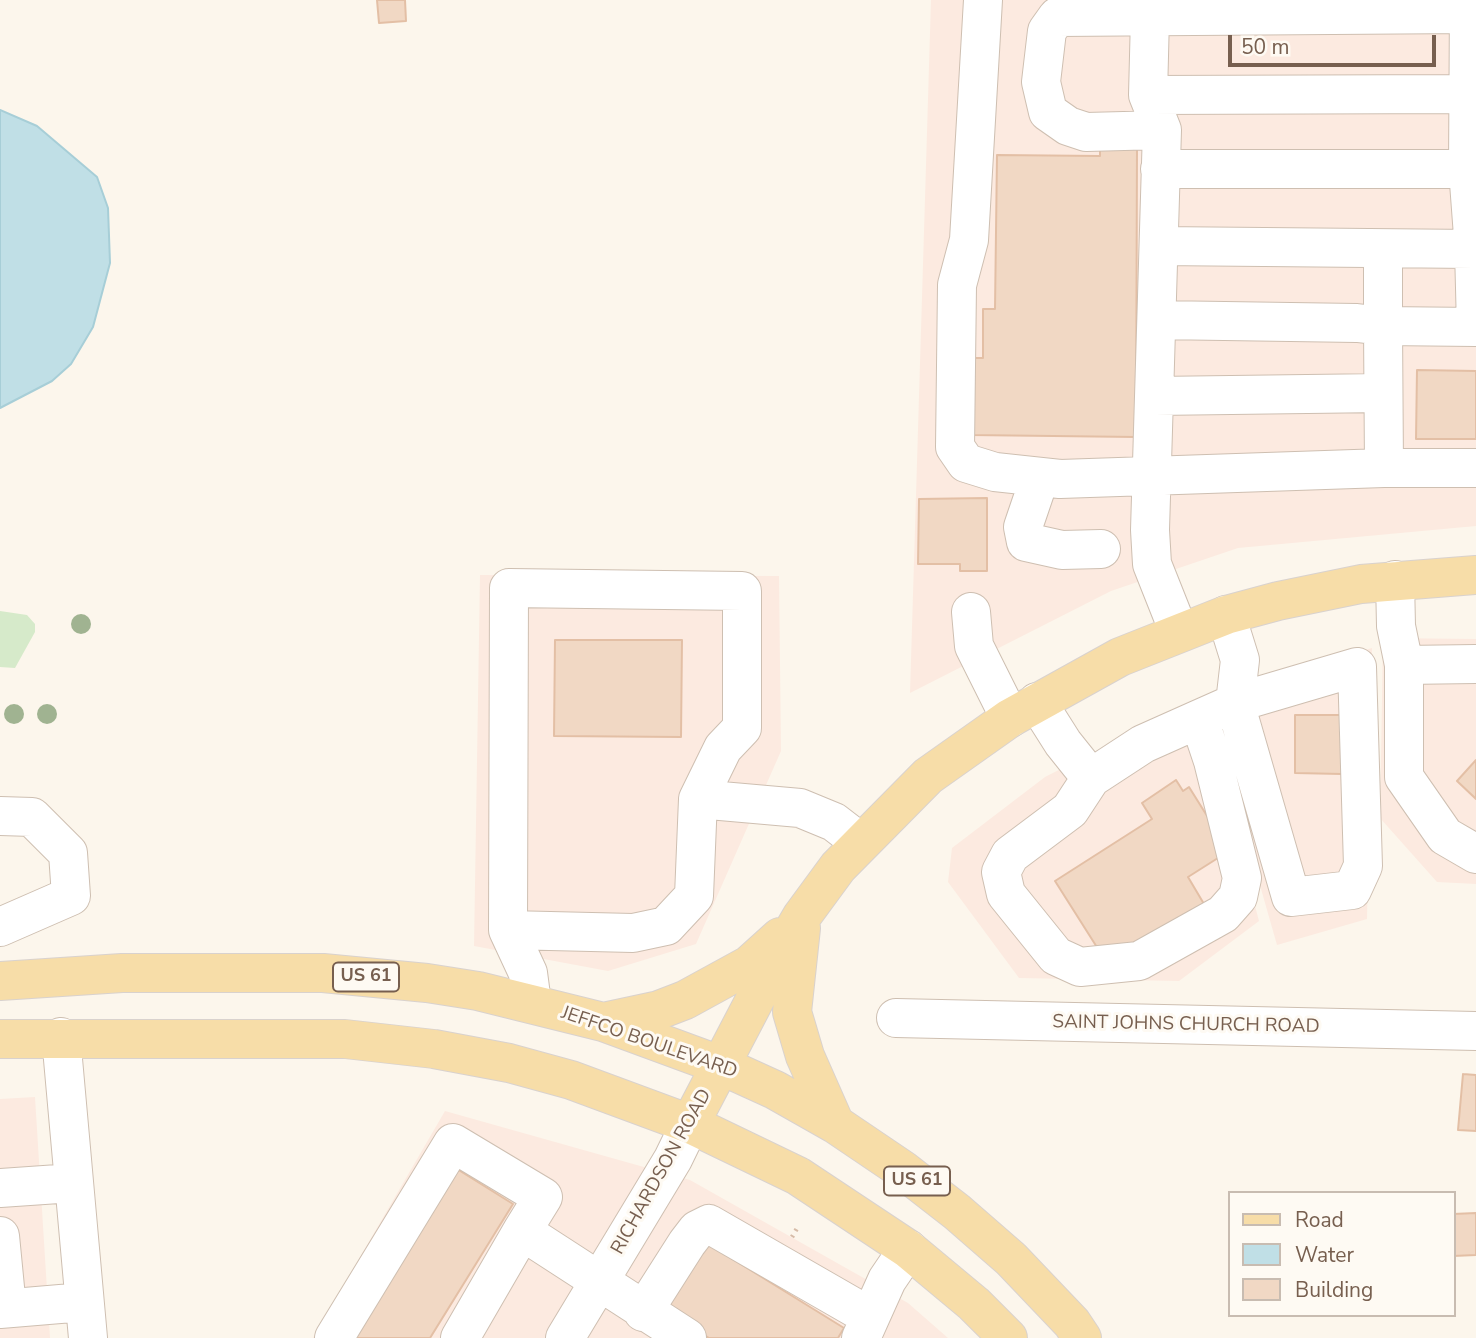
<!DOCTYPE html>
<style>
body{margin:0}
#map{position:relative;width:1476px;height:1338px;overflow:hidden;background:#fcf6ec;font-family:"Nunito Sans",sans-serif}
canvas{display:block}
.legend{position:absolute;left:1228px;top:1191px;width:228px;height:126px;box-sizing:border-box;background:#fefaf3;border:2px solid #c8bcb1;margin:0;padding:9px 12px;list-style:none;font-size:21px;color:#775f4f}
.legend li{display:flex;align-items:center;gap:14px;height:35px}
.legend b{width:35px;border:2px solid #c8bcb1}
.scale{position:absolute;left:1228px;top:35px;width:208px;height:32px;box-sizing:border-box;border:4px solid #775f4f;border-top:0;padding-left:9px;font-size:21px;line-height:24px;white-space:nowrap;color:#775f4f;-webkit-text-stroke:5px #fefaf3;paint-order:stroke}
</style>
<div id="map">
<canvas width="1476" height="1338"></canvas>
<ul class="legend">
<li><b style="height:9px;background:#f7dda8"></b>Road</li>
<li><b style="height:19px;background:#c0dfe6"></b>Water</li>
<li><b style="height:19px;background:#f1d8c4"></b>Building</li>
</ul>
<div class="scale">50 m</div>
</div>
<script>
const context = document.querySelector('canvas').getContext('2d');
context.lineJoin = 'round';
function fill(path, color) { context.fillStyle = color; context.fill(path, 'evenodd'); }
const poly = rows => new Path2D(rows.map(r => 'M' + r).join(''));
function strokePath(path, color, width, dash) { context.strokeStyle = color; context.lineWidth = width; context.lineCap = dash ? 'butt' : 'round'; context.setLineDash(dash || []); context.stroke(path); }
function write(font, color, halo, rows, align = 'center') {
  context.font = font + ' "Nunito Sans",sans-serif'; context.lineWidth = 6; context.setLineDash([]); context.textBaseline = 'middle'; context.strokeStyle = halo; context.fillStyle = color; for (const [text, x, y, turn = 0] of rows) {
    context.save(); context.translate(x, y); context.rotate((+turn || 0) * Math.PI / 180); context.textAlign = isNaN(turn) ? turn : align; if (halo) context.strokeText(text, 0, 0); context.fillText(text, 0, 0); context.restore();
  }
}
fill(poly([
 [931,0,1476,0,1476,526,1238,548,1111,591,910,693],
 [480,575,779,576,781,751,696,944,608,971,474,946],
 [1383,638,1476,639,1476,884,1437,882,1380,818],
 [1372,648,1367,919,1277,945,1206,696],
 [1200,698,1259,921,1179,981,1019,978,948,882,952,848,1045,777],
 [35,1097,50,1338,0,1338,0,1099],
 [445,1111,690,1180,908,1303,948,1338,313,1338]
]), '#fceae0');
fill(poly([
 [0,611,27,615,35,624,35,632,15,668,0,667]
]), '#d6eaca');
const water = poly([
 [0,110,37,126,97,177,108,208,110,263,93,327,71,364,52,381,0,408,0,110]
]);
fill(water, '#c0dfe6');
strokePath(water, '#a7ced7', 2);
const building = poly([
 [377,0,405,0,406,21,379,23,377,0],
 [1100,147,1137,147,1136,437,970,435,971,358,983,358,983,309,995,309,997,155,1100,156,1100,147],
 [1417,370,1476,371,1476,439,1416,439,1417,370],
 [987,498,987,571,960,571,960,564,918,564,919,499,987,498],
 [555,640,682,640,681,737,554,736,555,640],
 [1295,715,1343,715,1342,774,1295,773,1295,715],
 [1476,760,1476,799,1457,781,1476,760],
 [1176,780,1183,791,1189,787,1229,851,1188,877,1204,904,1128,950,1100,952,1055,881,1152,819,1142,803,1176,780],
 [1463,1074,1476,1075,1476,1131,1458,1130,1463,1074],
 [457,1169,513,1204,430,1338,353,1338,457,1169],
 [1476,1213,1476,1255,1453,1256,1453,1214,1476,1213],
 [705,1242,844,1328,838,1338,709,1338,664,1310,705,1242]
]);
fill(building, '#f1d8c4');
strokePath(building, '#e3bfa5', 2);
const minor = poly([
 [983,0,969,240,957,285,955,447,966,463,995,472,1060,479,1384,468,1383,326,1476,327,1474,249,1468,169,1160,169],
 [1142,0,1150,17,1148,95,1162,130,1150,530,1152,564,1179,632],
 [1469,0,1468,169,1476,169],
 [1148,95,1471,94],
 [1162,130,1086,132,1068,126,1048,112,1041,82,1047,31,1057,17,1469,14],
 [1159,246,1474,249],
 [1158,320,1357,323,1383,326,1383,250],
 [1155,396,1383,393],
 [1384,468,1476,468],
 [1040,477,1023,527,1026,542,1062,550,1101,549],
 [1395,580,1396,626,1404,665,1476,664],
 [971,612,974,646,1010,718],
 [1404,665,1404,777,1445,836,1476,854],
 [1037,702,1063,743,1091,778],
 [1199,719,1213,761,1242,878,1238,897,1223,914,1139,961,1080,967,1056,956,1006,894,1001,872,1010,855,1070,810,1091,778,1143,744,1199,719,1235,703,1357,667,1363,866,1352,890,1291,897,1235,703,1240,660,1226,615],
 [698,799,800,808,834,822,860,842],
 [0,816,32,817,68,853,71,896,0,927],
 [508,930,633,933,666,926,694,896,698,799,723,748,742,728,742,591,509,588,508,930,528,973,532,1003],
 [896,1018,1476,1031],
 [61,1037,88,1338],
 [0,1188,73,1183],
 [0,1236,7,1308],
 [0,1309,84,1302],
 [643,1312,687,1243,697,1230,709,1224,869,1316],
 [334,1338,453,1143,543,1197,522,1231,687,1338],
 [460,1338,522,1231],
 [565,1338,673,1159,690,1124],
 [861,1338,887,1280,908,1249]
]);
const major = poly([
 [801,928,792,1012,805,1056,835,1124],
 [0,981,122,973,323,973,427,983,478,991,603,1022,720,1065,775,1090,835,1124,903,1170,957,1212,1011,1259,1072,1323,1082,1338],
 [603,1022,659,1010,685,1000,749,965,780,937],
 [0,1039,345,1039,434,1049,509,1063,571,1080,690,1124,798,1176,908,1249,974,1304,1008,1338],
 [690,1124,772,967,802,916,838,867,928,776,1010,718,1120,657,1226,615,1278,601,1361,584,1476,575]
]);
strokePath(minor, '#cebfb1', 40);
strokePath(major, '#d9d2ce', 40);
strokePath(poly([
 [792,1237,799,1225]
]), '#d6bba7', 4.5, [2, 5]);
strokePath(minor, '#fff', 38);
strokePath(major, '#f7dda8', 38);
context.fillStyle = '#a0b391';
for (const [x, y] of [
 [81,624],
 [14,714],
 [47,714]
]) { context.beginPath(); context.arc(x, y, 10, 0, 2 * Math.PI); context.fill(); }
for (const [x, y, w] of [
 [366,977,66],
 [917,1181,66]
]) { const box = new Path2D(); box.roundRect(x - w / 2, y - 14.5, w, 29, 5); context.fillStyle = '#fefaf3'; context.fill(box); strokePath(box, '#775f4f', 2); }
write('bold 18px', '#775f4f', null, [
 ["US 61",366,977],
 ["US 61",917,1181]
]);
write('19px', '#775f4f', '#fefaf3', [
 ["SAINT JOHNS CHURCH ROAD",1186,1025,1],
 ["JEFFCO BOULEVARD",649,1043,19],
 ["RICHARDSON ROAD",662,1172,-61]
]);
</script>
